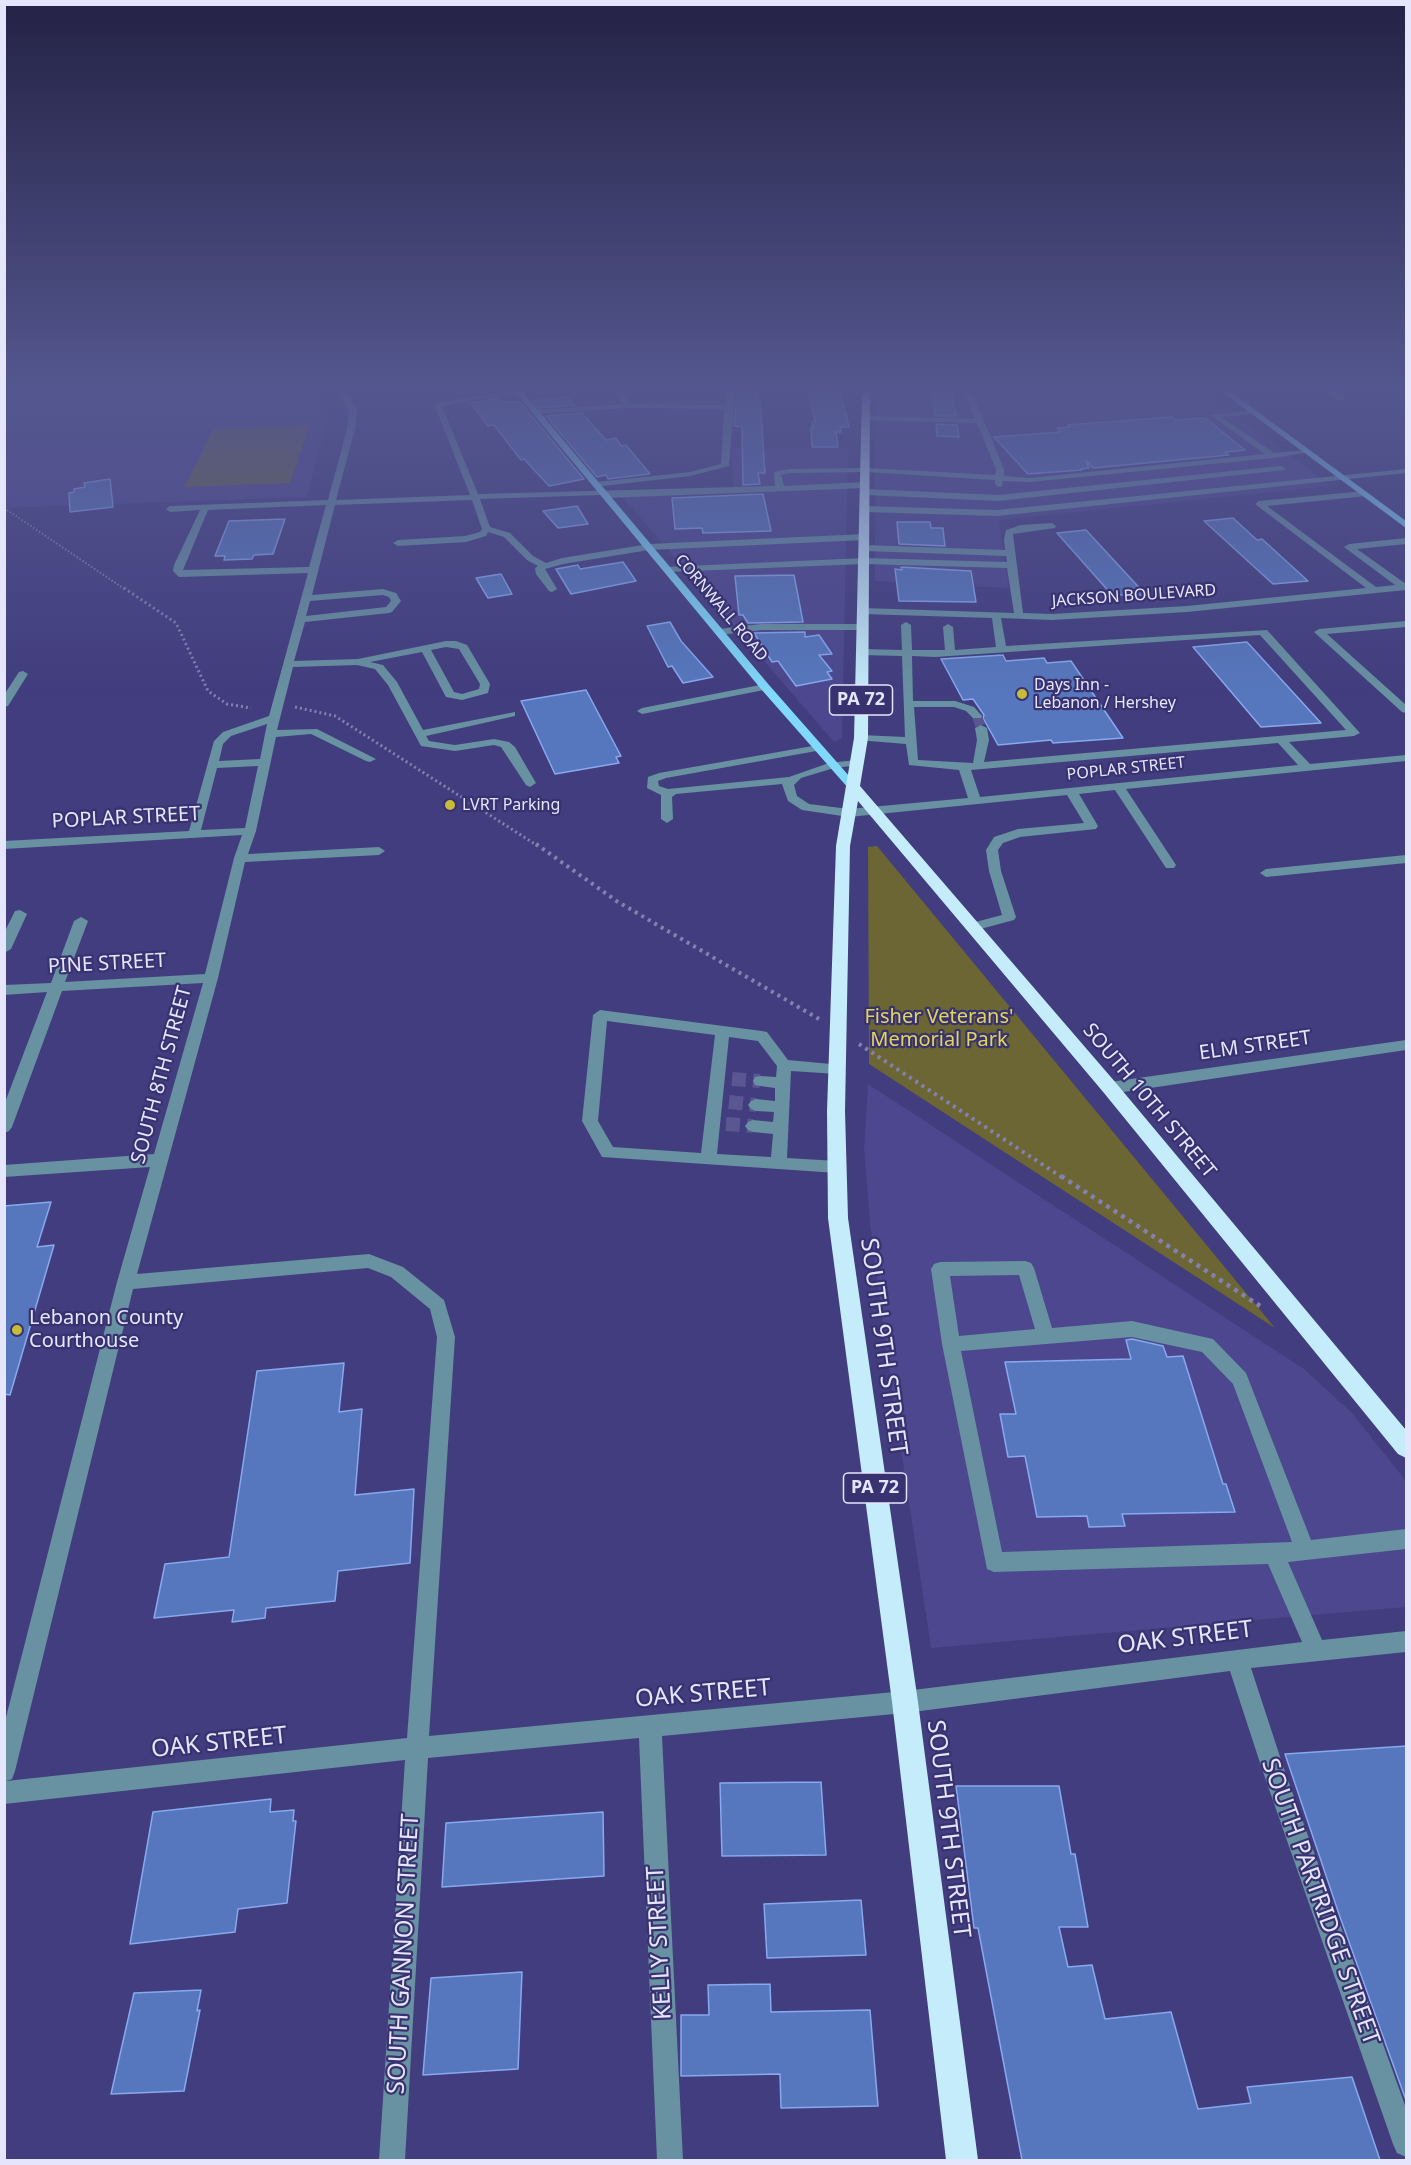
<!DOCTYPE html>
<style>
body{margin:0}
#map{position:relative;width:1411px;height:2165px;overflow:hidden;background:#423d7e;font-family:"Noto Sans",sans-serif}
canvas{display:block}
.frame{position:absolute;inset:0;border:6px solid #e5e6fd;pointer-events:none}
</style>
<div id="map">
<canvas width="1411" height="2165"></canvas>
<div class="frame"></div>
</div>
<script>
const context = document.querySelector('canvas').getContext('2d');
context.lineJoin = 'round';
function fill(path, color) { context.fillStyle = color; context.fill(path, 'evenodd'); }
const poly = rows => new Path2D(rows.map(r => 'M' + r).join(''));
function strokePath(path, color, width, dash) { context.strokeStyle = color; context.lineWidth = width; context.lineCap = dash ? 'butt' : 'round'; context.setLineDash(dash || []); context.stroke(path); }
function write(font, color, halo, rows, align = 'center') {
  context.font = font + ' "Noto Sans",sans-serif'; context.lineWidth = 4.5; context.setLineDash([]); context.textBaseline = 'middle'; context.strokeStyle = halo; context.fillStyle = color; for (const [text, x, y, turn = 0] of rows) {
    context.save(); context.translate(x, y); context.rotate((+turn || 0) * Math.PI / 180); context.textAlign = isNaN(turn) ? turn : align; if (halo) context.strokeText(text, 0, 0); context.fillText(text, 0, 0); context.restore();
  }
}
fill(poly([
 [4,392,315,392,329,414,307,497,5,508],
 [875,392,961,392,962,396,999,392,1206,392,1331,486,999,520,1009,588,875,581],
 [848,448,842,738,834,742,620,494,733,490,732,449],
 [868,1084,1304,1369,1351,1412,1406,1481,1406,1607,931,1648,888,1363,870,1223,864,1148]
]), '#4c478e');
fill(poly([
 [310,425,290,483,185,487,213,429],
 [877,846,1275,1328,869,1064,868,847]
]), '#6b6633');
const building = poly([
 [737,392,756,392,757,400,760,400,765,473,758,473,760,484,743,485,742,427,734,426,737,392],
 [809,392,840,392,849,427,841,427,841,432,836,432,838,447,812,447,811,427,813,427,812,422,815,422,809,392],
 [933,392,952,393,956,416,935,416,933,392],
 [567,397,575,405,539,408,533,401,567,397],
 [498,398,501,402,520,402,584,479,549,486,524,459,521,460,494,425,488,426,471,403,498,398],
 [582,413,606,440,616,438,621,446,626,445,650,474,608,479,606,475,597,477,546,416,582,413],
 [1172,417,1176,420,1205,418,1245,450,1225,452,1229,455,1093,468,1086,461,1089,468,1081,469,1082,470,1028,474,994,437,1061,432,1057,428,1070,427,1068,425,1172,417],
 [936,424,957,425,959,437,937,436,936,424],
 [110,479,113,507,70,512,69,493,74,492,74,489,85,487,84,483,110,479],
 [763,494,771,531,703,533,702,528,675,529,672,498,763,494],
 [577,506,588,524,558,528,543,511,577,506],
 [1233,518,1257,540,1262,539,1308,581,1273,584,1204,521,1233,518],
 [285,519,273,554,254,555,252,559,224,560,225,556,215,556,229,521,285,519],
 [897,522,930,522,931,528,943,528,945,546,899,544,897,522],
 [1086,530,1146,595,1112,595,1057,533,1086,530],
 [623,562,636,581,571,594,556,569,578,565,580,569,623,562],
 [901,567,971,571,976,602,899,601,895,569,902,570,901,567],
 [501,574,512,594,488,598,476,578,501,574],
 [794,575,803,622,748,623,743,615,739,615,735,576,794,575],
 [670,622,681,641,713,677,683,683,672,666,668,667,647,626,670,622],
 [805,632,805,637,819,635,832,654,819,655,832,671,827,672,832,679,796,686,778,661,772,662,754,633,805,632],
 [1247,642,1321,723,1261,727,1193,647,1247,642],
 [1003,655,1006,661,1044,658,1047,663,1071,661,1123,738,1053,743,1051,740,998,745,983,718,984,715,973,699,963,700,941,659,1003,655],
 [586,690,621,756,616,757,619,763,555,774,521,701,586,690],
 [51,1202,37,1247,54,1245,10,1395,4,1394,4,1206,51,1202],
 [1132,1339,1163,1346,1167,1357,1183,1356,1223,1484,1226,1484,1235,1512,1122,1514,1125,1526,1089,1527,1087,1516,1037,1517,1025,1456,1008,1457,1000,1414,1016,1414,1005,1362,1131,1359,1126,1340,1132,1339],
 [344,1363,339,1412,362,1409,355,1495,414,1489,410,1563,338,1571,335,1601,266,1608,265,1618,232,1622,234,1610,154,1618,165,1564,229,1557,257,1371,344,1363],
 [1407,1746,1407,2103,1340,1917,1285,1754,1407,1746],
 [821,1782,826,1855,722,1856,720,1783,821,1782],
 [956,1786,1059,1786,1071,1854,1075,1854,1088,1927,1059,1927,1068,1967,1092,1965,1105,2019,1171,2012,1198,2109,1251,2103,1247,2087,1352,2077,1380,2160,1022,2160,978,1928,974,1928,956,1786],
 [271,1799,270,1812,294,1810,293,1821,296,1821,287,1903,238,1909,235,1932,130,1944,153,1812,271,1799],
 [603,1812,604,1876,442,1887,446,1823,603,1812],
 [861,1900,866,1955,767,1958,764,1904,861,1900],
 [522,1972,518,2069,423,2075,431,1978,522,1972],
 [770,1984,771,2012,870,2010,878,2106,781,2108,780,2074,681,2076,681,2015,709,2015,708,1985,770,1984],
 [201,1990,197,2011,200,2010,184,2091,111,2094,134,1993,201,1990]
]);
fill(building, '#5677bd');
strokePath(building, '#88a9ed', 1.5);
strokePath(poly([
 [977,716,981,728]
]), '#5a5691', 10, [10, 5]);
strokePath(poly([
 [732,1079,760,1081],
 [729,1102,756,1105],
 [726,1124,753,1126]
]), '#5a5691', 14, [14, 7]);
strokePath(poly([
 [4,508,126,590]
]), '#8481b1', 2, [1.5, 2]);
strokePath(poly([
 [124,588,176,623,208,691,227,704,251,708],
 [295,707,335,716,538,846]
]), '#8481b1', 3, [2, 3]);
strokePath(poly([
 [536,844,618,902,819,1019],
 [859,1044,1063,1178]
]), '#8481b1', 4, [3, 4.5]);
strokePath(poly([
 [1061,1176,1260,1306]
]), '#8481b1', 4.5, [4, 5]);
fill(poly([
 [340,392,348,392,357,412,355,429,336,500,470,495,434,404,502,392,520,392,442,406,478,494,775,486,774,472,789,469,866,468,995,475,996,469,977,423,866,420,862,418,866,416,975,419,964,392,972,392,1004,469,1004,476,1030,478,1265,454,1210,415,1252,410,1256,412,1255,414,1221,417,1274,453,1307,450,1311,452,1273,458,1030,482,1003,481,1002,486,999,487,995,484,995,480,866,472,789,473,781,475,784,486,866,482,870,485,866,488,605,498,601,495,480,499,490,527,510,533,533,556,546,563,562,558,649,544,865,534,869,537,865,540,649,550,563,564,545,569,557,589,552,592,549,591,536,574,535,568,538,566,527,560,504,537,488,532,486,536,466,542,398,546,393,543,398,540,465,536,480,532,482,529,472,500,335,505,312,595,383,589,396,593,401,601,392,612,389,613,305,622,294,661,358,659,446,641,456,641,467,645,490,684,488,693,462,700,446,697,422,652,370,662,383,665,397,682,423,730,515,712,515,716,426,736,429,741,455,745,494,739,509,742,515,747,536,783,530,787,526,785,501,747,494,745,455,751,421,746,388,685,375,669,357,665,293,667,277,730,317,729,376,759,370,762,366,761,311,734,276,737,256,831,248,854,379,847,385,851,379,855,245,862,218,978,137,1274,369,1254,403,1267,444,1300,455,1337,429,1736,905,1691,1302,1642,1268,1564,994,1572,987,1569,942,1344,931,1269,934,1264,940,1262,1025,1261,1031,1263,1034,1268,1052,1328,1132,1321,1213,1339,1246,1373,1311,1540,1406,1529,1406,1549,1288,1562,1322,1640,1406,1631,1406,1652,1251,1668,1284,1769,1406,2108,1406,2157,1397,2153,1393,2144,1262,1769,1230,1671,905,1713,662,1736,683,2160,657,2160,639,1738,428,1758,405,2160,379,2160,405,1760,4,1804,4,1725,117,1282,150,1167,4,1177,4,1165,154,1154,203,983,62,991,12,1127,9,1131,4,1133,4,1105,47,992,4,995,4,985,51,983,74,921,81,917,88,921,65,982,205,974,234,858,242,835,4,849,4,841,189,831,214,741,223,732,269,716,308,573,179,577,173,571,174,565,200,510,170,512,166,509,170,506,328,500,347,429,349,412,340,392],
 [326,505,309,567,183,570,208,510,326,505],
 [383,595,389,597,391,601,386,607,306,616,310,601,383,595],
 [446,647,459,649,480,684,479,689,462,694,454,692,431,650,446,647],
 [267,724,260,759,219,761,223,744,231,736,267,724],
 [258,766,245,828,201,830,217,768,258,766],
 [368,1268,391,1277,430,1309,437,1337,407,1738,6,1781,12,1779,15,1771,133,1289,368,1268],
 [1019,1275,1035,1329,959,1336,950,1276,1019,1275],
 [1132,1337,1202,1352,1233,1384,1292,1542,1002,1552,961,1351,1132,1337],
 [614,392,622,392,631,404,725,405,727,392,735,392,729,466,690,476,594,487,593,485,597,482,690,472,721,464,724,409,629,408,536,414,532,412,536,410,624,404,614,392],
 [1328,392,1337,392,1346,399,1339,401,1328,392],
 [1281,466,1285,468,1284,470,998,501,866,495,862,492,866,489,998,495,1281,466],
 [1406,469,1406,473,997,516,865,512,861,509,865,506,997,510,1406,469],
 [1364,491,1368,494,1367,496,1267,506,1376,587,1395,585,1344,547,1349,544,1406,538,1406,544,1357,549,1406,584,1406,590,1187,612,1052,620,1001,618,1006,646,1267,630,1360,733,1354,736,1289,742,1310,764,1406,755,1406,761,1126,789,1176,865,1174,868,1166,868,1115,790,1079,794,1098,826,1096,829,1020,837,1003,843,998,850,1001,871,1016,917,1014,920,973,931,966,927,968,924,1002,915,989,871,986,850,994,837,1018,829,1084,823,1067,795,849,817,802,810,788,801,782,784,676,794,672,797,673,819,667,823,661,819,661,795,647,788,648,777,659,773,818,745,822,746,822,750,666,778,658,781,659,786,668,789,789,777,829,763,856,760,860,761,860,765,834,768,801,778,794,785,797,796,809,804,849,809,968,798,959,770,909,765,906,744,857,740,855,738,861,735,905,737,902,656,862,655,857,652,862,649,902,650,901,625,906,622,911,625,912,650,945,650,943,627,948,624,953,627,955,650,996,647,992,618,863,614,858,611,863,608,1014,613,1007,568,864,564,667,572,664,571,664,567,864,558,1007,562,1006,556,865,551,860,548,865,545,1005,550,1004,539,1006,530,1021,525,1052,523,1056,526,1055,528,1013,534,1023,613,1052,614,1187,606,1366,588,1255,504,1259,501,1364,491],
 [1260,635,1346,730,984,762,989,740,987,728,981,725,975,728,977,740,973,763,918,760,914,707,954,707,966,711,973,718,981,718,982,716,974,707,955,701,913,701,912,656,935,657,1260,635],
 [1278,743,1298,765,980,797,971,770,1278,743],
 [1406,621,1406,627,1327,634,1406,705,1406,713,1402,712,1314,632,1319,629,1406,621],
 [761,624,863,624,868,627,863,630,761,630,719,635,714,632,719,629,761,624],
 [23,671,28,674,8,706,4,707,4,695,19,672,23,671],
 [765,684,770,687,769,689,642,714,637,711,642,708,765,684],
 [1406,855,1406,863,1266,877,1260,873,1266,869,1406,855],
 [20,910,27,914,11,949,4,953,4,933,15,911,20,910],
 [600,1010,762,1031,767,1032,788,1060,842,1065,844,1069,842,1073,837,1074,791,1071,787,1158,837,1161,843,1163,845,1167,843,1171,837,1173,602,1157,582,1121,593,1015,600,1010],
 [607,1021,715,1035,701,1153,613,1147,598,1121,607,1021],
 [729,1037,758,1041,777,1066,776,1077,760,1076,755,1077,753,1081,755,1085,760,1086,775,1088,775,1101,756,1099,751,1101,748,1105,751,1109,756,1111,774,1112,773,1122,753,1120,748,1122,745,1126,748,1130,753,1132,773,1134,771,1157,717,1154,729,1037],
 [1406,1040,1406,1050,1110,1094,1105,1092,1102,1088,1105,1084,1110,1082,1406,1040]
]), '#6891a1');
fill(poly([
 [515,392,523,392,769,685,857,785,857,789,849,789,761,689,515,392],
 [1222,392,1231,392,1406,521,1406,528,1222,392]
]), '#80d9fa');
fill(poly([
 [862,392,870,392,868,738,860,786,1116,1083,1406,1430,1406,1458,1398,1454,1104,1093,858,801,850,846,845,1111,848,1218,918,1702,978,2160,946,2160,892,1702,828,1218,827,1111,836,846,854,738,862,392]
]), '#c5ecfb');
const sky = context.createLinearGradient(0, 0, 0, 695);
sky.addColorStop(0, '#242245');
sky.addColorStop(0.56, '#54578f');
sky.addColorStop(1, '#54578f00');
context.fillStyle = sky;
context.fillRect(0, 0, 1411, 695);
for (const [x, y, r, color] of [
 [1022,694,6,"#c7bb3b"],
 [450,805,6,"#c7bb3b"],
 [17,1330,6,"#c7bb3b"]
]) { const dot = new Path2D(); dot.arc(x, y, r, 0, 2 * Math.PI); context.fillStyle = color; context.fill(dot); strokePath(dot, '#383271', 2); }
write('16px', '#e5e6fd', '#383271', [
 ["JACKSON BOULEVARD",1134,596,-4],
 ["CORNWALL ROAD",721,608,50],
 ["POPLAR STREET",1126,769,-6]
]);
write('16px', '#e5e6fd', '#383271', [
 ["Days Inn -",1034,685],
 ["Lebanon / Hershey",1034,703],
 ["LVRT Parking",462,805]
], 'left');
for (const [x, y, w] of [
 [861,700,63],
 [875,1488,63]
]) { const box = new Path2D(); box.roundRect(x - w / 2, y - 15, w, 30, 4.5); context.fillStyle = '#383271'; context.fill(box); strokePath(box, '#e5e6fd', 1.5); }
write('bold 18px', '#e5e6fd', null, [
 ["PA 72",861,700],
 ["PA 72",875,1488]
]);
write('20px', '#e5e6fd', '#383271', [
 ["POPLAR STREET",126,818,-3],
 ["PINE STREET",107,964,-3],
 ["ELM STREET",1255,1046,-8],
 ["SOUTH 8TH STREET",162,1075,-75],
 ["SOUTH 10TH STREET",1149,1101,50]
]);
write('20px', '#e2d65a', '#383271', [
 ["Fisher Veterans'",939,1017],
 ["Memorial Park",939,1040]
]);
write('20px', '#e5e6fd', '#383271', [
 ["Lebanon County",29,1318],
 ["Courthouse",29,1341]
], 'left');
write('24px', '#e5e6fd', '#383271', [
 ["SOUTH 9TH STREET",883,1347,82],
 ["OAK STREET",1185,1638,-7],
 ["OAK STREET",703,1694,-5],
 ["OAK STREET",219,1743,-6],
 ["SOUTH 9TH STREET",948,1829,83],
 ["SOUTH PARTRIDGE STREET",1320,1902,70],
 ["KELLY STREET",660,1943,-93],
 ["SOUTH GANNON STREET",404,1954,-87]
]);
</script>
